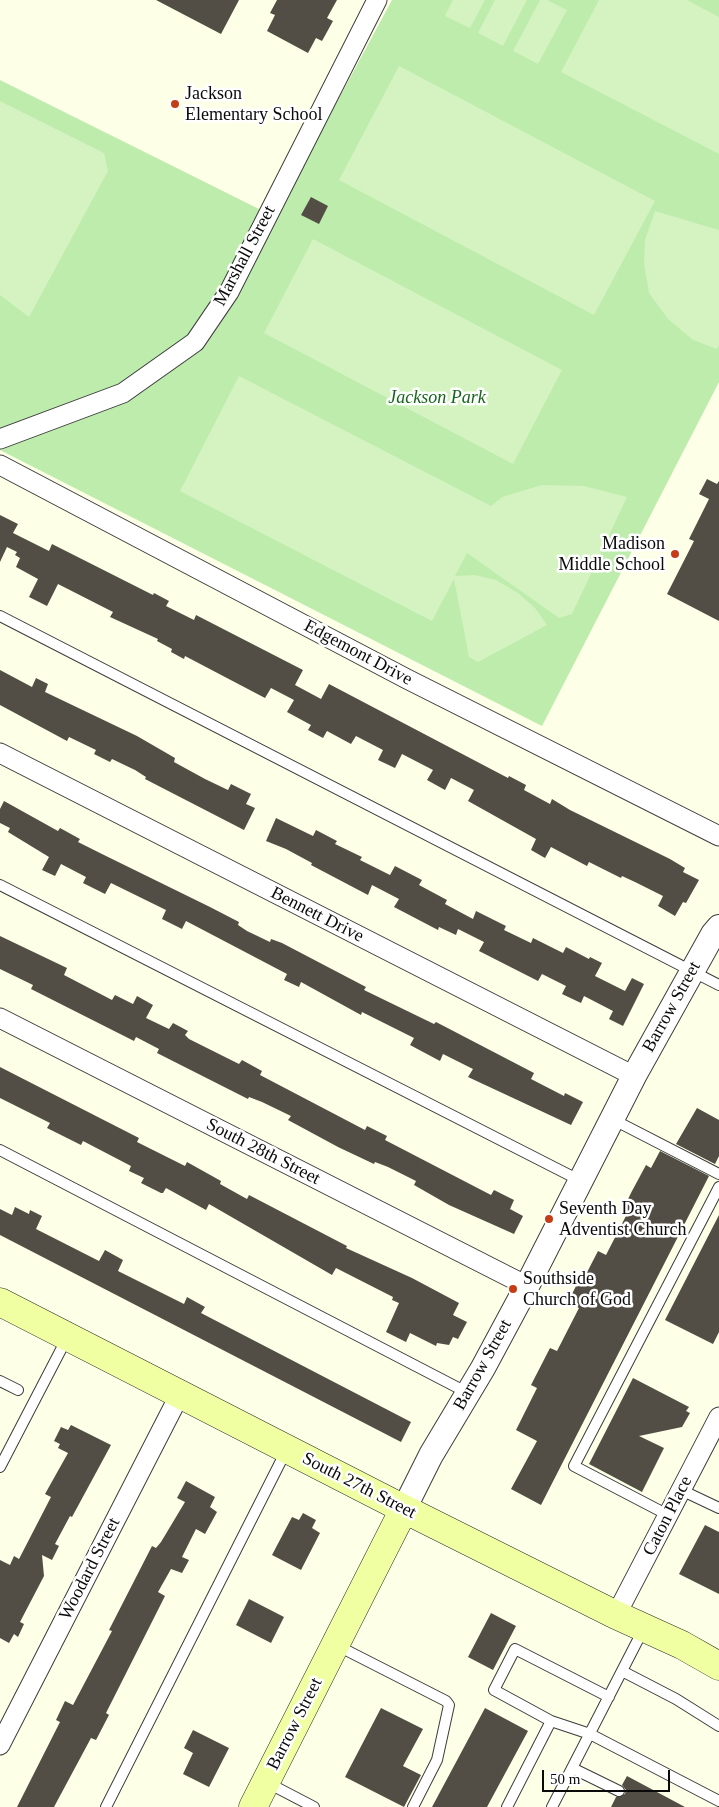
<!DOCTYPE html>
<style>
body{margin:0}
#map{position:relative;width:719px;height:1807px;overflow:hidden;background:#fdffe6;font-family:"Times New Roman",serif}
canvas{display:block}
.scale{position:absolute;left:542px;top:1770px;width:128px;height:22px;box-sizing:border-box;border:2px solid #0a0a0a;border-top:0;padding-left:6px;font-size:15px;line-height:18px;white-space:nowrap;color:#0a0a0a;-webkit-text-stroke:4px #fff;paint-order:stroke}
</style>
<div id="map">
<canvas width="719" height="1807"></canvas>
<div class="scale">50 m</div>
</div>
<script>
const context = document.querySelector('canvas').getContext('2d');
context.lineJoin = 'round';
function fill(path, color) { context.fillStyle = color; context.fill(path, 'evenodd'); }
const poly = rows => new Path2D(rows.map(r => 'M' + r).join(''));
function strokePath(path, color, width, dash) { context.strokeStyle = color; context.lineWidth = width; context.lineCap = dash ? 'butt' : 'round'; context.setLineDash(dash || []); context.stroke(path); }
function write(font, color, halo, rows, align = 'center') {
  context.font = font + ' "Times New Roman",serif'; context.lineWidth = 5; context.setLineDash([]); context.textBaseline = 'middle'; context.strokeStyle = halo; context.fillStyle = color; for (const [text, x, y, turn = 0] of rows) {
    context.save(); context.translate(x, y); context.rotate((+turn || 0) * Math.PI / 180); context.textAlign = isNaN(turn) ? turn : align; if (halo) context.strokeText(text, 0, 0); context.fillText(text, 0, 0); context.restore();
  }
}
fill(poly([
 [392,0,719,0,719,382,542,726,0,450,0,80,275,217]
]), '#bdecad');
fill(poly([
 [453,0,485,0,470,28,445,16],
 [495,0,527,0,503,46,478,33],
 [540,0,547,0,567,10,538,64,513,51],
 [599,0,687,0,719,17,719,154,561,72],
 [399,66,655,201,594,315,339,180],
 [0,101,104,153,108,171,29,317,0,295],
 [655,211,719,230,719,345,717,349,693,340,668,319,649,293,644,264,645,240],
 [313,239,562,370,513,464,264,333],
 [239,376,491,506,502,497,542,485,584,486,627,497,572,614,559,618,467,553,455,576,474,575,496,580,518,593,535,608,547,625,478,662,469,657,454,579,432,621,180,491]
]), '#d4f3c0');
fill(poly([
 [156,0,239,0,221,34],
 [277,0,337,0,327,18,333,21,322,41,316,38,308,53,267,31,275,15,270,13],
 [311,197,328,206,319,224,301,215],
 [707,479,717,484,719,481,719,621,667,594,694,541,689,539,709,499,699,494],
 [0,515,18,524,13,533,49,551,52,544,153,595,154,593,169,601,166,606,194,620,196,615,303,670,295,685,321,699,329,684,508,778,509,776,526,785,524,790,550,804,552,799,570,810,670,859,685,868,683,872,699,880,686,903,683,902,675,916,658,906,663,896,635,882,622,876,621,878,589,862,587,866,551,847,545,858,531,850,536,839,468,801,474,790,451,778,445,790,427,780,433,770,402,754,395,768,378,760,383,750,356,736,351,744,327,731,323,738,308,730,311,725,287,712,294,700,271,688,265,698,185,656,184,659,171,652,172,649,157,641,158,639,110,617,113,612,58,584,47,606,29,597,38,579,16,567,20,558,15,555,17,552,7,547,0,562],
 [0,670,32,687,36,678,48,684,45,692,137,736,175,758,174,762,205,779,228,790,231,784,251,794,246,804,255,808,244,830,145,779,146,777,135,770,112,759,110,762,94,754,96,750,69,737,67,741,0,705],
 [4,801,58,831,60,828,80,839,78,842,104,855,210,907,239,922,238,925,247,931,270,942,271,939,282,943,366,987,364,990,434,1024,436,1022,534,1073,531,1079,564,1096,565,1093,583,1102,571,1125,468,1077,473,1069,443,1054,440,1061,410,1045,414,1038,362,1012,361,1015,301,982,299,987,284,980,287,974,186,921,182,929,162,919,166,910,111,883,105,894,83,883,86,877,61,864,55,876,42,870,49,857,8,832,10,828,0,823,0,809],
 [276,818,313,836,316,830,337,841,335,844,362,857,360,860,390,875,395,866,422,880,419,885,447,900,445,904,473,919,476,911,506,926,504,930,531,943,533,938,563,953,566,947,589,959,590,957,602,963,595,976,625,991,632,978,644,984,623,1026,609,1019,613,1011,584,996,581,1003,562,994,566,986,542,974,538,981,479,951,484,942,458,929,456,935,439,927,438,930,394,907,399,899,372,885,368,895,311,865,312,863,286,849,266,841],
 [0,936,67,968,64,975,112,1000,115,995,133,1004,137,996,153,1005,146,1018,169,1029,173,1023,188,1031,185,1035,189,1039,239,1064,242,1060,262,1071,260,1075,365,1130,367,1126,387,1136,385,1140,491,1195,494,1190,514,1200,510,1209,523,1216,514,1234,449,1205,414,1185,416,1181,388,1167,375,1162,374,1164,338,1147,288,1120,291,1116,262,1102,249,1097,248,1099,157,1053,159,1049,136,1037,134,1041,31,989,33,985,0,969],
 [0,1067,139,1138,137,1142,185,1166,187,1162,221,1181,220,1184,247,1199,249,1195,347,1246,346,1248,412,1278,459,1303,453,1315,467,1322,458,1339,453,1337,449,1345,437,1343,436,1346,410,1333,406,1342,386,1332,399,1303,392,1300,393,1297,336,1268,332,1275,209,1204,206,1210,166,1188,163,1193,161,1193,141,1183,144,1178,129,1171,131,1166,83,1141,81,1145,47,1128,50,1123,0,1098],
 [697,1108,719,1120,719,1156,715,1164,676,1144],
 [660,1151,709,1176,541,1505,511,1489,537,1441,516,1430,537,1388,531,1385,550,1348,557,1351,579,1308,568,1302,578,1282,581,1284,598,1251,606,1255,628,1212,623,1209,632,1191,646,1165,651,1168],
 [15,1207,29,1214,30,1210,42,1216,36,1229,99,1261,105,1250,123,1260,118,1271,184,1304,187,1297,205,1307,201,1313,411,1422,401,1442,0,1235,0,1209,12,1215],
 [719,1215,719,1332,713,1344,665,1320],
 [633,1378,689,1407,686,1411,690,1413,682,1427,639,1436,664,1448,642,1492,589,1464],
 [71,1425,111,1445,72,1517,70,1516,55,1544,59,1546,52,1560,42,1555,44,1576,20,1622,24,1624,18,1637,14,1634,9,1643,0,1638,0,1560,10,1565,14,1556,19,1559,51,1497,45,1494,68,1453,58,1448,60,1444,54,1441,61,1427,68,1430],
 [186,1481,215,1497,210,1507,217,1512,205,1534,196,1529,182,1557,189,1560,182,1573,171,1569,158,1592,165,1596,106,1713,109,1715,96,1740,91,1738,54,1807,17,1807,60,1722,56,1720,65,1701,73,1705,112,1631,109,1630,152,1546,156,1548,161,1542,185,1502,177,1498],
 [303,1513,316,1520,312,1528,320,1533,301,1570,272,1555,292,1517,299,1520],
 [705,1525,719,1532,719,1594,679,1574],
 [249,1599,284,1617,271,1643,236,1625],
 [491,1613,516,1626,493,1670,468,1657],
 [381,1708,423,1729,403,1766,421,1775,404,1807,345,1777],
 [485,1708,528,1731,487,1807,432,1807],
 [193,1730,229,1748,209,1787,183,1774,193,1753,184,1748],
 [627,1776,685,1807,611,1807,616,1797,625,1794,626,1790,622,1785]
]), '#534e45');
const service = poly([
 [0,616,719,985],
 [0,885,581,1181],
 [612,1119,719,1174],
 [0,1150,468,1393],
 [0,1381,18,1390],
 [0,1467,67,1338],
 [681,1490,719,1508],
 [668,1515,574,1466,719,1187],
 [336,1645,446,1701,449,1705,437,1760,413,1807],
 [622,1671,676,1699,719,1726],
 [609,1697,515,1649,494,1690,551,1721,590,1734,719,1801],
 [572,1768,619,1791],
 [266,1782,314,1807],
 [106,1807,286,1451],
 [507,1807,551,1721],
 [552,1807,644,1628]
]);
const minor = poly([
 [0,439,123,393,195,342,229,292,377,0],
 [0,465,407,679,719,836],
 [0,753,634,1076],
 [0,1018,527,1286],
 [616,1615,719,1417],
 [0,1745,180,1394]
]);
const tertiary = poly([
 [404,1509,431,1455,483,1368,527,1286,634,1076,713,934,719,927]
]);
const secondary = poly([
 [0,1302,404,1509,616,1615,682,1645,719,1666],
 [253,1807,404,1509]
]);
strokePath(service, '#3d3d3d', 12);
strokePath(minor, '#3d3d3d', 21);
strokePath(tertiary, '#3d3d3d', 26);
strokePath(secondary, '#2c2c2c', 29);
strokePath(service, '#fff', 10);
strokePath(minor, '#fff', 19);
strokePath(tertiary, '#fff', 24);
strokePath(secondary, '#f0ffa1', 28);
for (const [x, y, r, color] of [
 [175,104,5,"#c53d17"],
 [675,554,5,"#c53d17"],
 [549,1219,5,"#c53d17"],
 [513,1289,5,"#c53d17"]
]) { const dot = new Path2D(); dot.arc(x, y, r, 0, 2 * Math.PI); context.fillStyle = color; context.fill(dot); strokePath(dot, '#fff', 2); }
write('18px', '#0a0a0a', '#fff', [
 ["Jackson",185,94],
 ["Elementary School",185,115],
 ["Madison",665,544,"right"],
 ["Middle School",665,565,"right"],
 ["Seventh Day",559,1209],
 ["Adventist Church",559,1230],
 ["Southside",523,1279],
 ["Church of God",523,1300]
], 'left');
write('18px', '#0a0a0a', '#fff', [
 ["Marshall Street",245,256,-62],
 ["Edgemont Drive",358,653,28],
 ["Bennett Drive",317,915,27],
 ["Barrow Street",672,1007,-61],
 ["South 28th Street",263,1152,27],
 ["Barrow Street",483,1365,-61],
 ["South 27th Street",359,1486,27],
 ["Caton Place",668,1516,-63],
 ["Woodard Street",90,1569,-63],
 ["Barrow Street",295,1724,-63]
]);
write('italic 18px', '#16661b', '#fff', [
 ["Jackson Park",437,398]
]);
</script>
